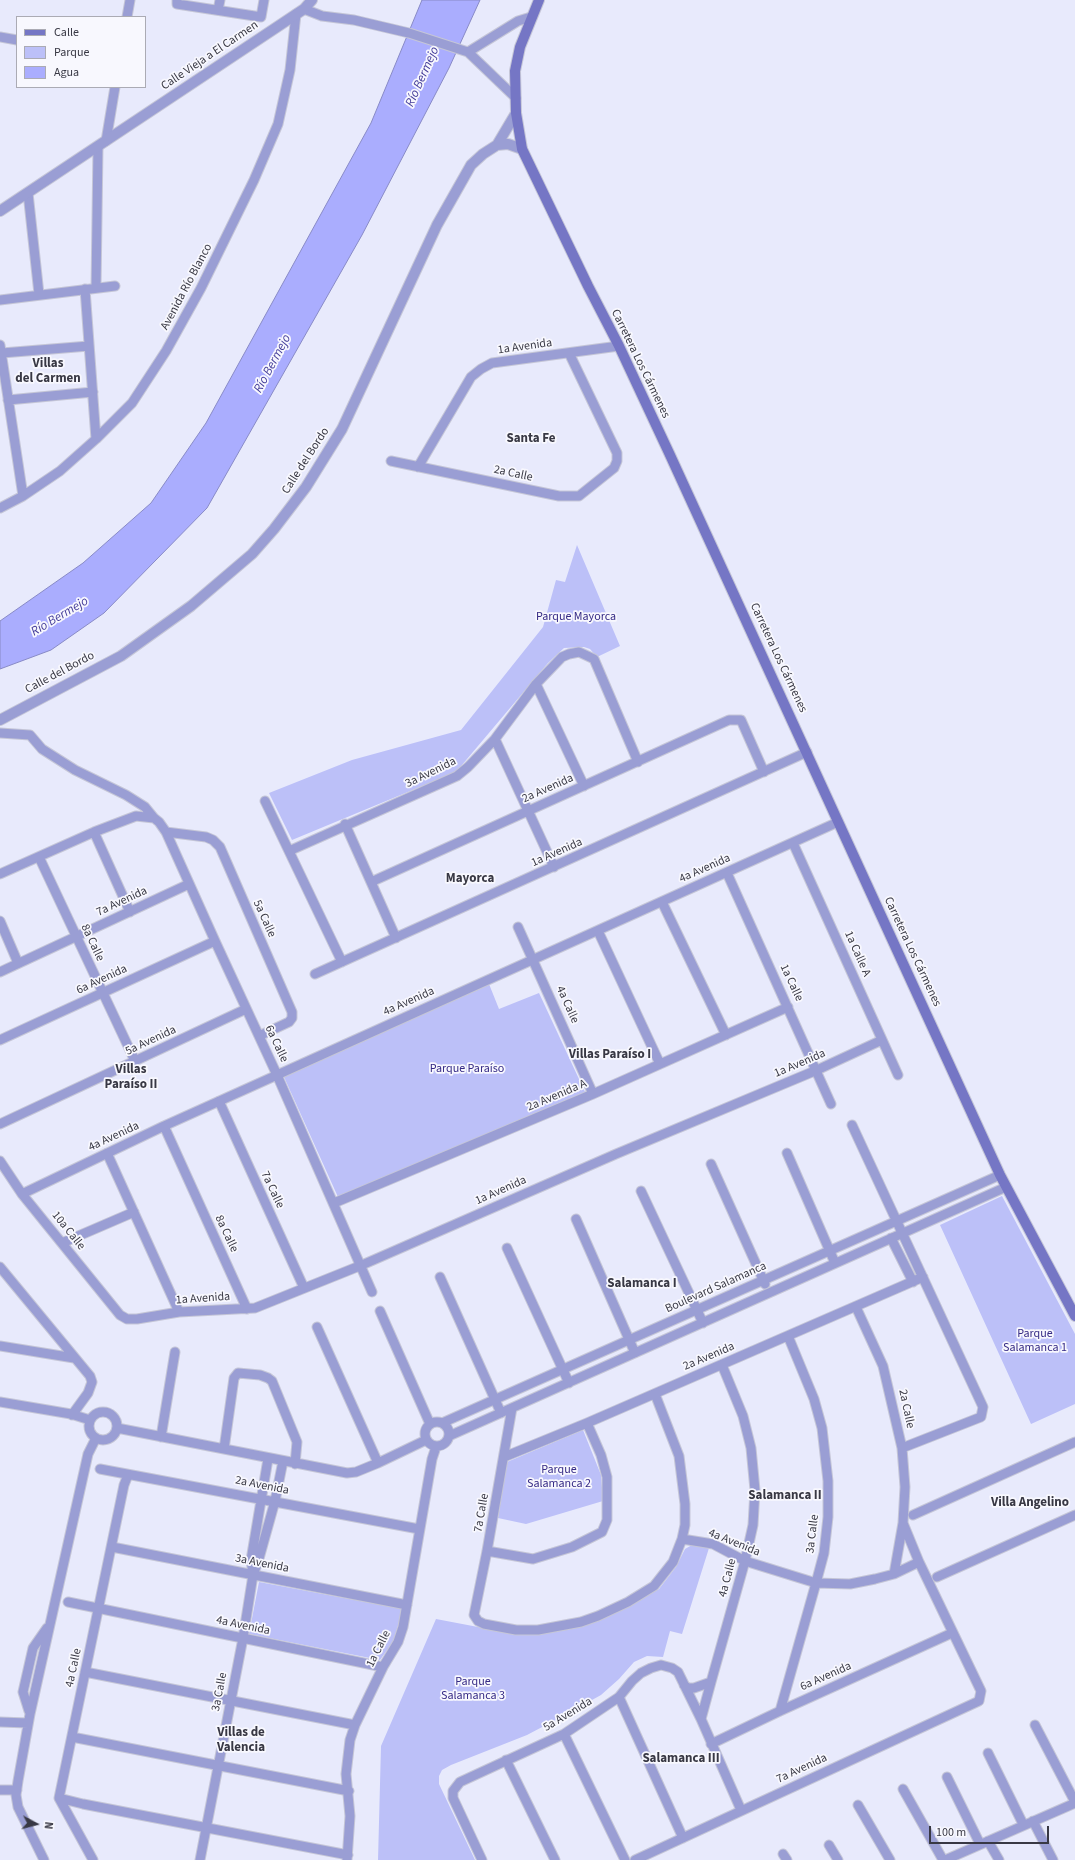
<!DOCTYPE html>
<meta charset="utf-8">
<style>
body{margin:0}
#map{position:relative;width:1075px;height:1860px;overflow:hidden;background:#e8eafc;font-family:"Source Sans 3",sans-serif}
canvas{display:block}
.legend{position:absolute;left:16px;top:16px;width:130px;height:72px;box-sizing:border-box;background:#f8f8fe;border:1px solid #ababb4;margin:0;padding:5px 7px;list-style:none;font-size:12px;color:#383844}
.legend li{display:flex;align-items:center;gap:8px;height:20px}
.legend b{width:20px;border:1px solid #ababb4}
.north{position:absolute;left:16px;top:1804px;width:40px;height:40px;-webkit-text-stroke:3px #f8f8fe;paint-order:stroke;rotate:97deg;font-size:11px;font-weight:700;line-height:16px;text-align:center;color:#383844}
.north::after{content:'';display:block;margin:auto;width:14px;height:18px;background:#383844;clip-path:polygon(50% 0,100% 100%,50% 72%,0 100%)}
.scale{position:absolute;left:929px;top:1826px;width:120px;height:18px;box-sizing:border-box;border:2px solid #383844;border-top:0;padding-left:5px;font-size:12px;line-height:14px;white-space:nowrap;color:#383844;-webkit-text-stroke:3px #f8f8fe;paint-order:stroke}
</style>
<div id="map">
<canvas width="1075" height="1860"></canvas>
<ul class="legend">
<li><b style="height:5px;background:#7576c5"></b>Calle</li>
<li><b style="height:11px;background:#bcc0f8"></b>Parque</li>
<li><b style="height:11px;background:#aaadfe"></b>Agua</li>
</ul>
<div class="north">N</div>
<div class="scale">100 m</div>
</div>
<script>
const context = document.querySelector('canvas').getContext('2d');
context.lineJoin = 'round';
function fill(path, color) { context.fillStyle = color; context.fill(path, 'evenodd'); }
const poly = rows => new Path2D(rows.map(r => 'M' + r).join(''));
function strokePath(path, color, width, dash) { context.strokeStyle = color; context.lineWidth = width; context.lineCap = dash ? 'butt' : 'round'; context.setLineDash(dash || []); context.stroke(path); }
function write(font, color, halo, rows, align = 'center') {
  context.font = font + ' "Source Sans 3",sans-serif'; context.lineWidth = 3.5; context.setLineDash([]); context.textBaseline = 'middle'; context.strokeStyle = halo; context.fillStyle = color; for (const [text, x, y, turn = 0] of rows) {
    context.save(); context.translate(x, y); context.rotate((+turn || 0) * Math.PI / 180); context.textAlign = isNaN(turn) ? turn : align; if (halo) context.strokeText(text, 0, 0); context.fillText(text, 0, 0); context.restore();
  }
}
fill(poly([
 [577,545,620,646,597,657,590,649,584,647,564,648,548,663,456,772,292,840,269,793,352,760,461,730,543,627,556,580,565,582],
 [489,984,499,1009,539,993,585,1092,338,1197,284,1077],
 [1002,1196,1075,1334,1075,1404,1031,1424,940,1225],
 [583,1430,601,1475,603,1501,526,1524,498,1518,507,1462],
 [692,1545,700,1545,709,1548,682,1634,670,1631,663,1657,647,1656,634,1662,619,1679,601,1695,563,1716,527,1735,451,1765,442,1770,439,1776,439,1784,475,1860,378,1860,381,1746,436,1619,520,1635,549,1633,593,1623,659,1589,676,1567,685,1549],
 [259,1582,403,1609,393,1642,380,1660,249,1634]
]), '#bcc0f8');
const water = poly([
 [422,0,480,0,449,68,362,235,207,508,104,613,51,650,0,669,0,621,83,563,151,503,206,423,371,123,422,0]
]);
fill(water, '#aaadfe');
strokePath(water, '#888ac6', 1);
const minor = poly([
 [177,0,177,4,261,17,264,0],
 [304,9,322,16,354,20,409,33,468,52,516,98],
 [218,10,220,0],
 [127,17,130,0],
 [0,37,17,40],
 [468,52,518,21,531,17],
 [106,141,115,87],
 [28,193,39,294],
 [96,288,98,147],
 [85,289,96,439],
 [0,300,115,286],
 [0,345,23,496],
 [2,353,89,346],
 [8,400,93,392],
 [391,461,559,496,579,496,614,468,617,461,617,453,569,353],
 [418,467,471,377,481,369,492,363,619,346],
 [0,508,23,496,60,471,96,439,132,403,166,351,201,288,254,180,278,124,290,70,296,14],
 [536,684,584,786],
 [0,733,30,735,42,749,75,770,126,795,145,807,154,818],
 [495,739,554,867],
 [265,801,342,962],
 [345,824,396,938],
 [94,832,130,912],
 [166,832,206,837,213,840,220,847,292,1012,292,1018,289,1022,259,1036],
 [793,843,898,1075],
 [289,851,457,776,468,767,495,739,536,684,562,657,569,654,579,652,594,659,638,762],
 [39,857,135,1061],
 [727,873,831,1104],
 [0,874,94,832,136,816,154,818,159,822,166,832,215,941,277,1075,372,1292],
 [371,882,729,720,741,720,764,772],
 [662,902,726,1035],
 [0,921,18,963],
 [518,927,593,1094],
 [598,931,660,1064],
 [0,972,189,884],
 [315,974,807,752],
 [0,1040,215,941],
 [219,1101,304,1288],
 [0,1124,246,1009],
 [852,1125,983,1407,981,1417,902,1448],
 [164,1126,247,1309],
 [107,1153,179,1312],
 [787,1153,835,1263],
 [0,1161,22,1194,120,1315,127,1319,137,1319,179,1312,255,1308,362,1265,616,1154,817,1070,882,1040],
 [711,1164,765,1284],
 [641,1191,703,1323],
 [22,1194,164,1126,838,822],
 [334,1203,593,1094,788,1007],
 [576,1219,635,1353],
 [891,1238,913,1282],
 [62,1243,134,1212],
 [507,1248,569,1383],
 [0,1267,90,1376,92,1382,88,1393,72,1415],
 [440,1277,501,1413],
 [856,1307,883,1366,902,1448,905,1487,903,1523,894,1574],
 [380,1311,430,1424],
 [317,1327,378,1463],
 [0,1346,74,1358],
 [655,1394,679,1456,685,1504,685,1525,682,1539],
 [0,1402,71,1414,90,1420],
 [512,1408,487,1551,474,1615,478,1621,484,1624,516,1630,538,1630,581,1622,598,1616,628,1602,654,1586,673,1562,682,1539,713,1544,745,1561,816,1583,850,1584,875,1579,894,1574,919,1562],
 '89 1426a14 14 0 1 1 28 0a14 14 0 1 1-28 0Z',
 '425 1434a12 12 0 1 1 24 0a12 12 0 1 1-24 0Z',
 [442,1423,1000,1175],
 [117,1428,347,1473,356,1472,378,1463,426,1440],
 [449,1436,1006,1187],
 [161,1437,175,1352],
 [224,1449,234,1378,238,1373,260,1375,268,1378,272,1381,297,1442,295,1464],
 [504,1457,587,1423,923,1277],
 [100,1469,419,1529],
 [913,1515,1075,1442],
 [112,1547,407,1605],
 [487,1551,533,1559,572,1547,602,1532,607,1520,607,1477,601,1455,587,1423],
 [253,1574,251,1560,268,1459],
 [937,1577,1075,1515],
 [68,1602,383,1667],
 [85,1672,355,1725],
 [711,1682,701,1719,741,1810],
 [684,1685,688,1688,694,1688,711,1682,745,1561,753,1525,755,1490,751,1448,743,1416,722,1365],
 [619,1697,683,1838],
 [29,1711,23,1692,33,1648,47,1628],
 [780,1711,816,1583,824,1553,828,1517,828,1481,822,1428,814,1399,788,1336],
 [0,1722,28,1723],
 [1035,1725,1075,1802],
 [564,1734,625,1860],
 [72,1737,349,1791],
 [711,1744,780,1711,952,1633],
 [988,1753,1023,1824],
 [506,1760,555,1860],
 [947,1777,980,1844],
 [903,1789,943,1860],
 [0,1790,17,1790],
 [59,1798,83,1804,348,1855],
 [858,1805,890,1860],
 [1033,1821,1053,1860],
 [988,1841,999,1860],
 [829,1845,838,1860],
 [783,1854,787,1860],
 [44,1860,18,1807,16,1795,18,1781,30,1714,88,1454,96,1438],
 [93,1860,59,1798,124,1485,128,1475],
 [200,1860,243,1638,253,1575,258,1562,275,1501,283,1461],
 [347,1860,350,1816,346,1774,350,1740,355,1725,383,1667,398,1642,403,1627,432,1459,436,1447],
 [482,1860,453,1798,453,1791,460,1782,564,1734,619,1697,632,1681,641,1673,651,1668,661,1665,672,1668,678,1672,701,1719],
 [635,1860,979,1701,981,1691,919,1562,903,1523],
 [945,1860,1075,1803]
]);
const tertiary = poly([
 [497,145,508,144,522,149],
 [0,211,277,27,304,9,312,0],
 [0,720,121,656,191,606,252,554,274,529,306,487,342,429,437,225,471,165,483,154,497,145,516,113]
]);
const secondary = poly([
 [539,0,520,47,515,71,516,113,522,149,588,286,619,346,670,455,1000,1175,1075,1316]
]);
strokePath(minor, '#c5c6d7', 11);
strokePath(tertiary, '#c5c6d7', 12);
strokePath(secondary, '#c5c6d7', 12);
strokePath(minor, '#9a9ed4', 9);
strokePath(tertiary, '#9a9ed4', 10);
strokePath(secondary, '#7576c5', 10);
write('12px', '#383844', '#f8f8fe', [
 ["Calle Vieja a El Carmen",210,56,-34],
 ["Avenida Río Blanco",187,287,-62],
 ["1a Avenida",525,347,-8],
 ["Carretera Los Cármenes",640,364,64],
 ["Calle del Bordo",306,461,-57],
 ["2a Calle",513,474,12],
 ["Carretera Los Cármenes",778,658,65],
 ["Calle del Bordo",60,673,-28],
 ["3a Avenida",431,773,-26],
 ["2a Avenida",548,789,-24],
 ["1a Avenida",557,853,-24],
 ["4a Avenida",705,869,-24],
 ["7a Avenida",122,902,-25],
 ["5a Calle",264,919,66],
 ["8a Calle",92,943,65],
 ["Carretera Los Cármenes",912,952,65],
 ["1a Calle A",857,954,66],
 ["6a Avenida",102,980,-25],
 ["1a Calle",791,983,65],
 ["4a Avenida",409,1002,-24],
 ["4a Calle",567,1005,66],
 ["5a Avenida",151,1041,-25],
 ["6a Calle",276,1044,65],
 ["1a Avenida",800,1064,-23],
 ["2a Avenida A",557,1096,-23],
 ["4a Avenida",114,1137,-25],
 ["7a Calle",272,1190,65],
 ["1a Avenida",501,1191,-24],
 ["10a Calle",68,1231,51],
 ["8a Calle",226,1234,65],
 ["Boulevard Salamanca",716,1288,-24],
 ["1a Avenida",203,1299,-4],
 ["2a Avenida",709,1357,-23],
 ["2a Calle",906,1409,78],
 ["2a Avenida",262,1486,11],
 ["7a Calle",482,1513,-80],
 ["3a Calle",813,1534,-83],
 ["4a Avenida",734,1543,22],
 ["3a Avenida",262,1564,11],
 ["4a Calle",728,1578,-75],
 ["4a Avenida",243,1626,12],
 ["1a Calle",379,1649,-63],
 ["4a Calle",74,1668,-78],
 ["6a Avenida",826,1677,-24],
 ["3a Calle",220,1692,-79],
 ["5a Avenida",568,1715,-31],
 ["7a Avenida",802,1769,-25]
]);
write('12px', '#352a85', '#f8f8fe', [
 ["Parque Mayorca",576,617],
 ["Parque Paraíso",467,1069],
 ["Parque",1035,1334],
 ["Salamanca 1",1035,1348],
 ["Parque",559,1470],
 ["Salamanca 2",559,1484],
 ["Parque",473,1682],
 ["Salamanca 3",473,1696]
]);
write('italic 13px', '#443d9a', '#f8f8fe', [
 ["Río Bermejo",423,77,-66],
 ["Río Bermejo",273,364,-62],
 ["Río Bermejo",60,617,-31]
]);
write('bold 13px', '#383844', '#f8f8fe', [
 ["Villas",48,364],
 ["del Carmen",48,379],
 ["Santa Fe",531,439],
 ["Mayorca",470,879],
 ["Villas Paraíso I",610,1055],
 ["Villas",131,1070],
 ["Paraíso II",131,1085],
 ["Salamanca I",642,1284],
 ["Salamanca II",785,1496],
 ["Villa Angelino",1030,1503],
 ["Villas de",241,1733],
 ["Valencia",241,1748],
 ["Salamanca III",681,1759]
]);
</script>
